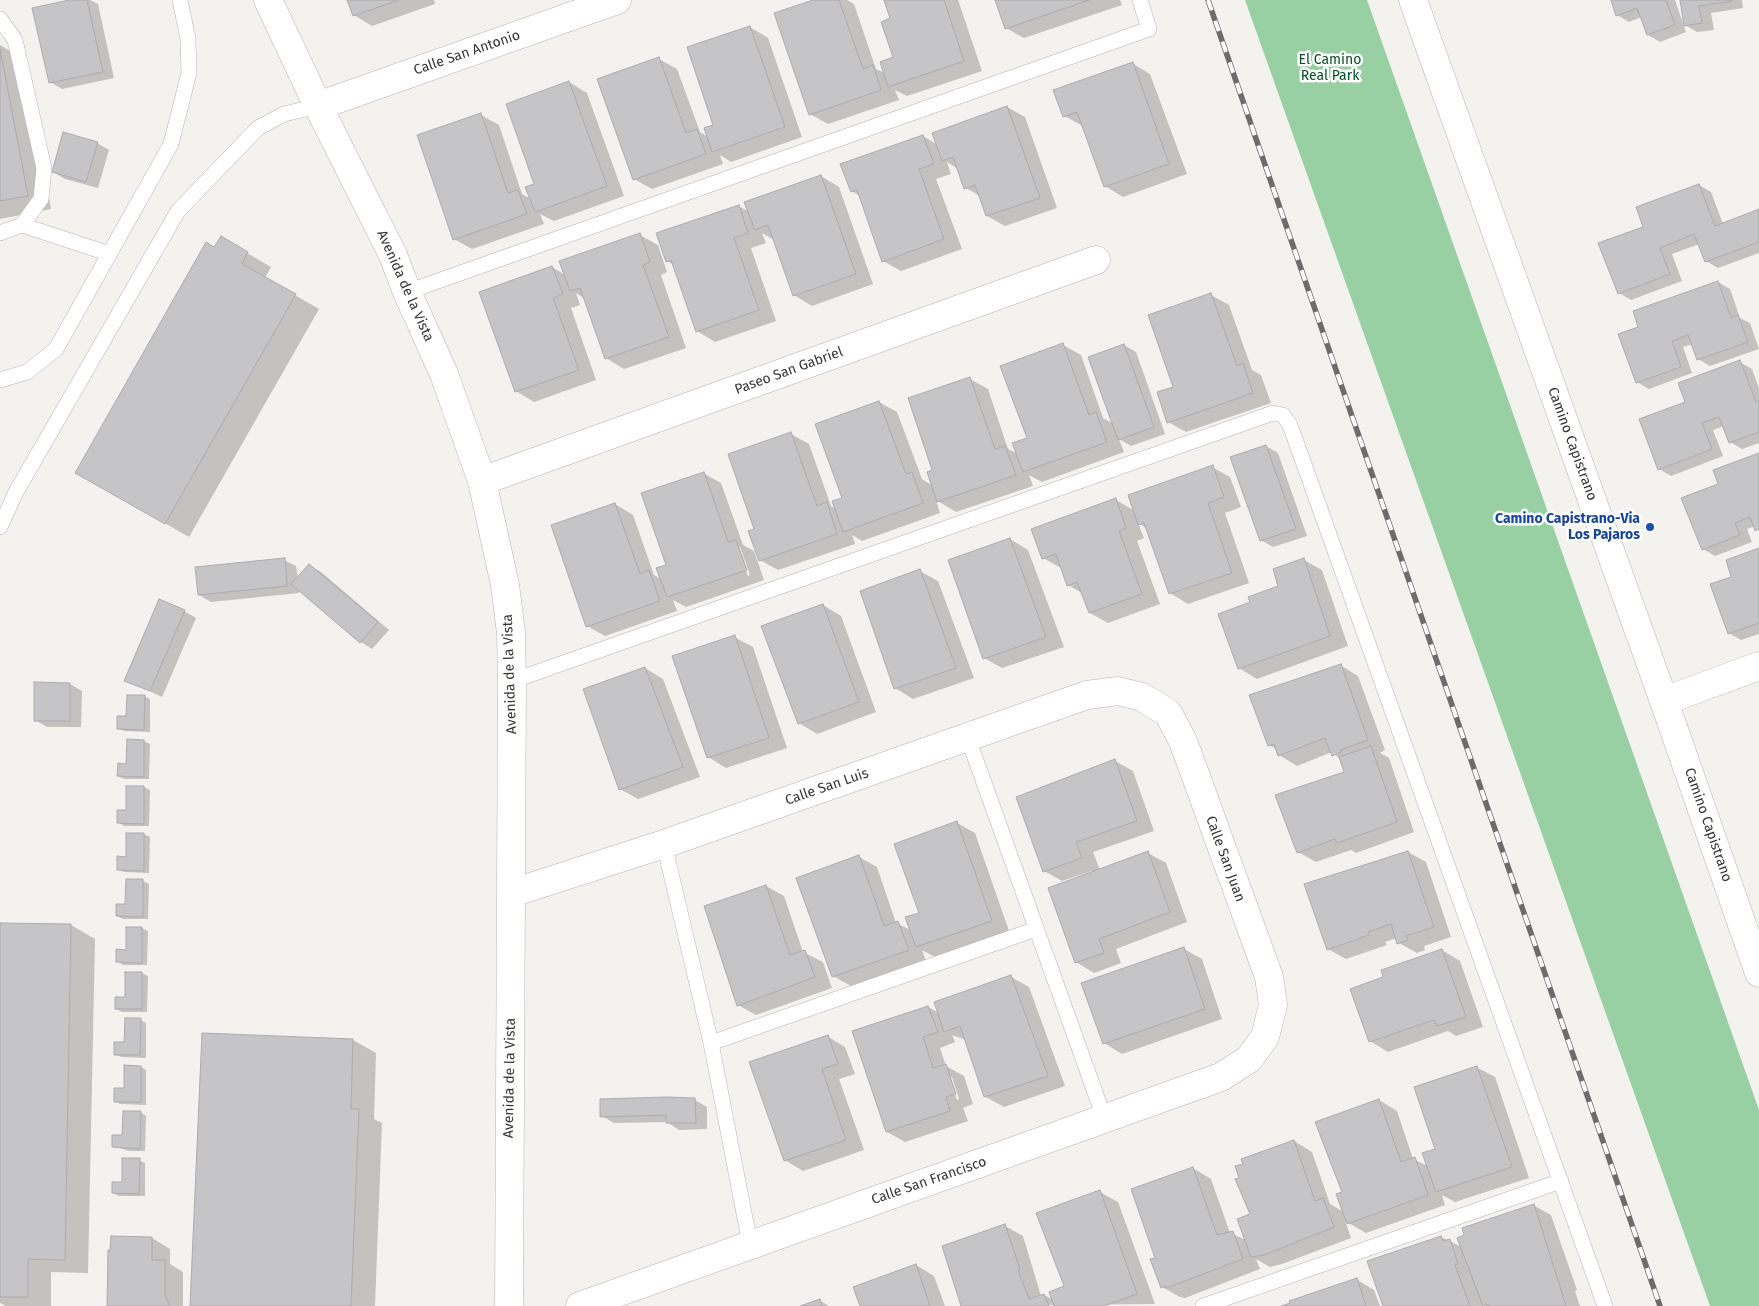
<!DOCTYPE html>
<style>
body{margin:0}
canvas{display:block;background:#f4f2ef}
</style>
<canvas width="1759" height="1306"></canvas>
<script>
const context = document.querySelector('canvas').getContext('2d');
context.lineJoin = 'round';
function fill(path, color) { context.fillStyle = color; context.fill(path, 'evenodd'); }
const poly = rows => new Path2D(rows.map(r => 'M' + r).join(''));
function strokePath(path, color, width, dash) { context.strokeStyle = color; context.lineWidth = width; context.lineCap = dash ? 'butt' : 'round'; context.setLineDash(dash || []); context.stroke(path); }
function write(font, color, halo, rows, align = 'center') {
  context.font = font + ' "Fira Sans",sans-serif'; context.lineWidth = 5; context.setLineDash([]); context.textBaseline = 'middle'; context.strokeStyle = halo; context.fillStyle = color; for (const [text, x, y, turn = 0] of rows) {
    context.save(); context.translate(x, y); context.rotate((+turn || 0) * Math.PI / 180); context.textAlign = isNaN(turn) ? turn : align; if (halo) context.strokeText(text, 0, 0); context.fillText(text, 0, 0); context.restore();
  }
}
fill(poly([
 [1245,0,1367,0,1759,1110,1759,1306,1710,1306]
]), '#98cfa3');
fill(poly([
 [75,0,90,0,98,4,114,78,62,89,50,82],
 [348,0,434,0,435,4,372,26,354,15],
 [816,0,847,0,854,4,876,69,885,73,894,58,891,19,885,0,958,0,982,71,907,96,895,90,899,100,828,124,810,114],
 [997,0,1120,0,1122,5,1024,38,1006,28],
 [1612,0,1675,0,1686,32,1660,42,1648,35,1642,17,1629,22,1617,15],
 [1681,0,1742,0,1743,8,1711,13,1714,30,1697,32,1685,25],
 [750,27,768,38,802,137,731,162,720,155,723,164,652,189,634,179,659,59,677,69,700,132,708,137,715,125],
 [0,45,22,58,51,209,0,219],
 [1132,63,1150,74,1187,174,1123,197,1105,186,1083,126,1064,116],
 [569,82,587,93,624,196,554,221,540,214,544,224,472,249,454,239,481,115,499,125,522,194,531,199],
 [1007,107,1025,117,1057,208,1005,226,987,216,980,196,966,188,958,169,947,162,951,174,936,179,962,249,901,271,883,261,860,196,852,191,923,136,938,145],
 [97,143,109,150,98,188,65,179,53,172],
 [821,176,839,187,873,284,812,306,794,295,774,240,762,233,766,243,751,248,776,321,715,342,697,331,674,265,667,261,738,206,750,212],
 [1699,185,1711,192,1723,224,1759,211,1759,253,1718,268,1706,261,1699,244,1672,254,1682,281,1631,300,1619,293,1645,227],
 [640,235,658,245,667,272,661,275,686,348,624,369,606,358,585,299,576,293,580,305,571,308,596,380,534,402,516,391,552,267,565,275],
 [221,238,271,267,265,278,319,309,189,537,77,473],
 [1718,282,1730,289,1740,318,1750,323,1759,349,1710,366,1698,359,1693,344,1683,347,1692,373,1649,389,1637,382,1640,328],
 [1211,295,1229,305,1252,370,1261,375,1271,403,1186,432,1168,422,1175,388],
 [1063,345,1081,355,1103,418,1114,424,1124,345,1136,352,1165,434,1131,446,1119,439,1124,452,1042,482,1029,475,1033,486,956,512,936,500,940,513,862,541,852,535,855,544,778,570,760,560,755,530,791,434,809,444,831,506,837,510,844,498,879,402,897,412,922,479,933,486,934,471,970,379,988,389,1008,449,1018,454,1028,439],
 [1740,362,1752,369,1759,388,1759,443,1742,449,1730,442,1724,426,1713,430,1723,456,1671,476,1659,469,1687,402],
 [1266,446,1278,453,1307,536,1273,547,1261,540],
 [1759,454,1759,531,1755,526,1747,529,1752,542,1715,556,1703,549,1719,485],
 [1212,467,1230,477,1241,507,1225,513,1249,583,1188,604,1170,593,1148,529,1138,523,1144,538,1137,541,1160,604,1108,623,1090,613,1082,593,1068,585,1061,568,1043,558,1116,500,1135,511],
 [703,473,721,483,743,545,754,551,764,580,686,607,673,600,677,611,605,636,587,626,615,504,633,515,654,575,661,579],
 [737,547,740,547,750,575,748,576],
 [1010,539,1028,550,1064,647,1002,668,984,658],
 [1759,550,1759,634,1741,640,1729,633,1732,578],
 [284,560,296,566,298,579,309,565,321,572,389,630,372,649,361,642,299,589,299,593,211,602,199,595],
 [1304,560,1322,570,1348,646,1257,679,1239,668,1251,603,1280,587],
 [920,571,938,581,974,678,913,699,895,688],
 [823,605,841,616,876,712,817,734,799,723],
 [184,611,196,618,162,697,126,680],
 [734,637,753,647,787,748,726,768,708,757],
 [1340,665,1358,676,1385,750,1380,753,1389,758,1414,832,1356,853,1351,850,1316,862,1298,852,1346,773,1341,760,1332,752,1297,766,1279,755,1278,750,1269,745],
 [645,668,663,679,700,777,638,799,620,789],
 [70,684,82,691,81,727,47,727,35,720],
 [144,696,150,699,150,732,124,731,118,728],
 [144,741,150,744,149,779,124,779,118,776],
 [1115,761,1133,771,1154,831,1093,852,1100,870,1148,853,1166,863,1187,922,1116,949,1121,963,1094,973,1076,962,1092,871,1062,881,1044,871],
 [144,787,150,790,149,826,124,826,118,822],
 [957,823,975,833,1009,931,935,957,922,950,926,961,851,986,833,976,859,857,877,867,896,923,911,930,921,913],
 [144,834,150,837,149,873,124,872,118,869],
 [1408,852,1426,862,1451,937,1424,946,1425,950,1417,953,1399,943,1397,938,1385,942,1387,945,1346,959,1328,949],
 [143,881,149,884,148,919,123,919,117,916],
 [766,886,784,896,803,952,823,962,832,988,756,1015,738,1005],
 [0,925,71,925,95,939,88,1273,51,1272,51,1306,6,1306,0,1303],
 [127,928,142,928,148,931,147,965,123,965,117,961,127,951],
 [1184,949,1202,959,1222,1019,1122,1054,1104,1043],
 [1442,950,1460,961,1483,1027,1456,1036,1448,1031,1388,1052,1370,1041],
 [126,973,142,973,148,976,147,1012,122,1012,116,1009,126,998],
 [1011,977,1029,987,1065,1086,1004,1107,986,1097,966,1040,952,1035,955,1042,940,1048,946,1066,964,1076,973,1104,963,1108,968,1121,905,1142,887,1132,928,1007,939,1013],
 [949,1077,952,1077,959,1099,957,1100],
 [141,1020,146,1023,146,1058,121,1057,115,1054],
 [827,1036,845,1047,855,1074,839,1079,864,1150,803,1171,785,1160],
 [353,1040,376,1053,374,1119,382,1123,375,1306,191,1306],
 [141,1067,146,1070,146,1105,120,1104,115,1101],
 [1476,1067,1495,1077,1529,1178,1455,1202,1442,1195,1445,1205,1366,1233,1345,1221,1351,1238,1282,1264,1270,1267,1256,1259,1260,1269,1185,1298,1180,1297,1162,1287,1157,1258,1193,1168,1211,1179,1230,1233,1246,1240,1252,1215,1294,1141,1312,1152,1330,1204,1344,1212,1344,1193,1379,1100,1397,1111,1413,1159,1428,1166],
 [695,1100,707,1107,707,1129,679,1130,667,1122,614,1123,602,1116],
 [140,1112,146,1116,145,1151,129,1151,113,1146,124,1136],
 [139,1160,145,1163,145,1196,119,1196,113,1193,123,1183],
 [1100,1192,1118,1202,1155,1304,963,1306,1005,1226,1023,1236,1041,1296,1044,1295,1054,1300,1066,1287],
 [1533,1205,1551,1215,1577,1290,1575,1291,1580,1306,1384,1306,1441,1237,1462,1247],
 [152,1238,170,1249,170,1264,183,1272,183,1306,108,1306],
 [916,1265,934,1276,945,1306,862,1306],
 [1356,1279,1374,1290,1380,1306,1285,1306],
 [819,1300,829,1306,803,1306]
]), '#0003');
const building = poly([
 [69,0,87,0,103,72,49,83,32,8,69,0],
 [347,0,399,0,353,16,347,0],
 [813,0,839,0,863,69,873,65,881,90,809,115,774,13,813,0],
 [884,0,944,0,964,61,888,87,880,62,893,57,881,22,890,18,884,0],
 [995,0,1089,0,1005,29,995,0],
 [1611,0,1666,0,1675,25,1647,35,1637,8,1616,16,1611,0],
 [1680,0,1732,0,1732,1,1699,6,1702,23,1684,26,1680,0],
 [750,26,785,127,712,152,704,128,713,125,687,47,750,26],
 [0,49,28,196,0,201,0,49],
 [659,57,686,133,697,129,706,154,633,180,597,79,659,57],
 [1133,62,1169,164,1104,187,1077,112,1063,117,1053,90,1133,62],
 [569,81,607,186,535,212,525,187,534,184,506,104,569,81],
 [1007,106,1040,198,986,216,975,185,964,189,953,157,942,161,932,133,1007,106],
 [481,113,508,193,518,190,527,214,453,240,417,135,481,113],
 [63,132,98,142,86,182,52,172,63,132],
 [923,135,934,164,919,169,944,239,882,262,857,190,851,192,840,164,923,135],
 [821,175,856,274,793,296,768,225,755,230,744,202,821,175],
 [1699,184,1715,226,1759,209,1759,242,1705,262,1694,234,1660,248,1670,274,1618,294,1598,243,1643,227,1636,207,1699,184],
 [739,205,748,233,734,238,759,310,696,332,671,260,666,262,656,233,739,205],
 [640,233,650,262,643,265,669,337,605,359,580,288,570,291,559,261,640,233],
 [221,236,248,252,242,264,296,294,165,524,75,473,206,242,214,247,221,236],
 [552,266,563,294,553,298,579,370,515,392,479,292,552,266],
 [1718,281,1731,318,1738,315,1748,342,1697,360,1688,335,1672,341,1681,367,1636,383,1618,334,1638,327,1633,311,1718,281],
 [1211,293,1237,366,1243,363,1253,393,1167,423,1157,392,1173,387,1148,315,1211,293],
 [1063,343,1089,415,1096,412,1107,442,1023,472,1012,443,1027,438,1000,366,1063,343],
 [1124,344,1154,427,1118,440,1088,357,1124,344],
 [1740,360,1756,402,1759,401,1759,432,1729,443,1719,417,1702,423,1712,449,1658,470,1639,419,1685,402,1678,383,1740,360],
 [970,377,995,449,1005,446,1016,475,937,502,927,472,932,470,908,398,970,377],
 [879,401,906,474,912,472,923,503,843,532,832,501,842,498,815,424,879,401],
 [791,432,817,506,827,502,837,534,759,561,748,531,754,529,728,454,791,432],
 [1266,445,1296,529,1260,541,1230,457,1266,445],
 [1759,453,1759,529,1755,531,1750,517,1735,523,1740,535,1702,550,1681,498,1718,484,1713,470,1759,453],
 [1213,465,1224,497,1208,503,1232,573,1169,594,1144,523,1138,525,1128,495,1213,465],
 [704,472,728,542,736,540,747,570,667,597,656,568,666,565,641,493,704,472],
 [1116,498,1126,528,1119,531,1142,594,1089,613,1077,582,1067,586,1056,554,1042,559,1031,529,1116,498],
 [615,503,640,574,649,570,660,601,586,627,551,525,615,503],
 [1010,538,1046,637,983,659,948,560,1010,538],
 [1759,548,1759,623,1728,634,1710,584,1731,577,1726,560,1759,548],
 [285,558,287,586,198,595,195,567,285,558],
 [1304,558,1330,636,1238,669,1218,614,1250,602,1248,597,1278,586,1273,569,1304,558],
 [309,564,378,622,360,643,291,584,309,564],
 [920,569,956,668,894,689,860,591,920,569],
 [159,599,185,610,150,691,124,681,159,599],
 [823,604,859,702,798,724,761,626,823,604],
 [735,635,769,738,707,758,672,656,735,635],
 [1341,664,1368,740,1340,750,1341,752,1332,756,1325,738,1278,756,1274,744,1268,746,1249,695,1341,664],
 [645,667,683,767,619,790,583,689,645,667],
 [34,682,70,683,70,721,34,721,34,682],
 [127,695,145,695,144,730,117,729,117,716,126,716,127,695],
 [127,739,144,740,144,777,117,776,118,763,126,764,127,739],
 [1371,746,1397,822,1337,843,1335,839,1297,853,1275,795,1344,772,1339,757,1371,746],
 [1115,759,1137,821,1076,842,1082,858,1043,872,1016,797,1115,759],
 [126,786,144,786,144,824,117,823,117,810,126,810,126,786],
 [957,821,992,921,916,947,905,917,919,913,894,844,957,821],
 [126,833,144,833,144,871,117,870,117,856,126,857,126,833],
 [1148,851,1170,912,1099,939,1104,953,1075,963,1048,888,1148,851],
 [1408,851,1434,927,1406,936,1408,940,1397,944,1391,924,1368,932,1369,935,1327,950,1304,884,1408,851],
 [859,855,884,926,898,921,909,950,832,977,796,878,859,855],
 [126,879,143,879,143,917,116,916,116,904,125,904,126,879],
 [766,885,790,955,805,950,815,977,737,1006,704,906,766,885],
 [0,923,71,924,65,1260,28,1259,28,1297,0,1297,0,923],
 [126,927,142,927,142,963,116,962,116,949,126,950,126,927],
 [1184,947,1205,1009,1103,1044,1081,983,1184,947],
 [1442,949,1466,1017,1437,1026,1434,1020,1369,1042,1350,989,1383,977,1381,970,1442,949],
 [125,972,142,972,142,1009,115,1009,115,997,125,997,125,972],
 [1011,975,1048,1076,984,1097,960,1026,944,1032,934,1002,1011,975],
 [928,1006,938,1032,923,1037,933,1068,946,1064,956,1094,946,1097,950,1111,886,1132,852,1031,928,1006],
 [125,1018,141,1018,140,1055,114,1055,114,1042,124,1042,125,1018],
 [202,1033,353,1039,351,1109,359,1109,351,1306,190,1306,202,1033],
 [828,1035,838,1064,822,1069,846,1140,784,1161,749,1062,828,1035],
 [124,1065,141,1066,141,1102,114,1102,114,1088,124,1088,124,1065],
 [1477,1066,1512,1167,1436,1192,1422,1153,1435,1149,1414,1087,1477,1066],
 [668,1097,695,1098,696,1123,666,1123,666,1115,600,1117,600,1099,668,1097],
 [1379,1099,1401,1162,1415,1157,1428,1195,1347,1224,1336,1194,1342,1192,1315,1122,1379,1099],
 [123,1111,141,1111,140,1149,112,1147,112,1135,122,1135,123,1111],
 [1294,1140,1315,1201,1323,1198,1334,1227,1264,1255,1251,1257,1237,1219,1250,1214,1235,1179,1239,1178,1235,1166,1243,1164,1241,1159,1294,1140],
 [122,1158,140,1158,139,1194,112,1193,112,1182,122,1182,122,1158],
 [1193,1167,1217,1235,1233,1231,1243,1259,1166,1288,1165,1286,1161,1288,1150,1259,1155,1258,1131,1189,1193,1167],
 [1100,1190,1137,1294,1104,1306,1054,1306,1049,1292,1064,1286,1036,1213,1100,1190],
 [1534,1204,1566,1306,1489,1306,1488,1304,1483,1306,1457,1238,1464,1235,1462,1228,1534,1204],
 [1005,1224,1020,1269,1018,1270,1029,1299,1044,1294,1049,1306,961,1306,942,1246,1005,1224],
 [111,1236,152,1237,152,1260,165,1260,165,1296,170,1306,107,1306,108,1250,110,1250,111,1236],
 [1441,1236,1443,1241,1450,1239,1458,1264,1455,1265,1470,1306,1383,1306,1367,1261,1441,1236],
 [916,1264,930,1306,860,1306,853,1287,916,1264],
 [1357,1278,1366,1306,1281,1306,1290,1303,1289,1301,1357,1278],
 [820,1299,822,1306,800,1306,820,1299]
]);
fill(building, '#c5c4c6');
strokePath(building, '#acabae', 1);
const lane = poly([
 [0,19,15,40,44,168,41,199,22,225,0,233],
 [22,225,110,254],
 [407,292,1149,29,1140,0],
 [0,380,27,372,56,349,171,144,189,73,188,39,180,0],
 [0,527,16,492,178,211,258,128,284,114,318,106],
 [512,681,1273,413,1283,415,1290,425,1605,1306],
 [968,738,1105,1120],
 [664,844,711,1043,750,1244],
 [711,1043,1036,929],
 [1203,1306,1561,1181]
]);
const street = poly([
 [318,106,617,0],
 [482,481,1096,260],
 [512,893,664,844,1087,695,1118,691,1142,697,1168,713,1183,741,1269,977,1273,1005,1265,1037,1249,1059,1221,1077,580,1306]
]);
const secondary = poly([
 [268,0,318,106,393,255,407,292,444,374,482,481,505,585,511,633,512,681,509,1306],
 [1413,0,1664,701,1759,973],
 [1664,701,1759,666]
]);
strokePath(lane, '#b6b4b2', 16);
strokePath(street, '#b6b4b2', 29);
strokePath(secondary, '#b6b4b2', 29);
strokePath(lane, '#fff', 15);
strokePath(street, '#fff', 28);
strokePath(secondary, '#fff', 28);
const rail = poly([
 [1208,0,1660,1306]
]);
strokePath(rail, '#6e6c6b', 5.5);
strokePath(rail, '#fff', 4, [11]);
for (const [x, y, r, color] of [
 [1650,527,5,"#1a4fb4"]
]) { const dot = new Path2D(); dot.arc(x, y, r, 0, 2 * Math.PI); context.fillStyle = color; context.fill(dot); strokePath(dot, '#fff', 2); }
write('14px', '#353433', '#fff', [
 ["Calle San Antonio",467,53,-19],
 ["Avenida de la Vista",405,286,66],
 ["Paseo San Gabriel",789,371,-20],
 ["Camino Capistrano",1572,444,70],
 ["Avenida de la Vista",510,674,-92],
 ["Calle San Luis",827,787,-19],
 ["Camino Capistrano",1708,825,71],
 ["Calle San Juan",1225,859,70],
 ["Avenida de la Vista",510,1078,-89],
 ["Calle San Francisco",929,1181,-19]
]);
write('14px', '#084d23', '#fff', [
 ["El Camino",1330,60],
 ["Real Park",1330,76]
]);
write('bold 14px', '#164399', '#fff', [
 ["Camino Capistrano-Via",1640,519],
 ["Los Pajaros",1640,535]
], 'right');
</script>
